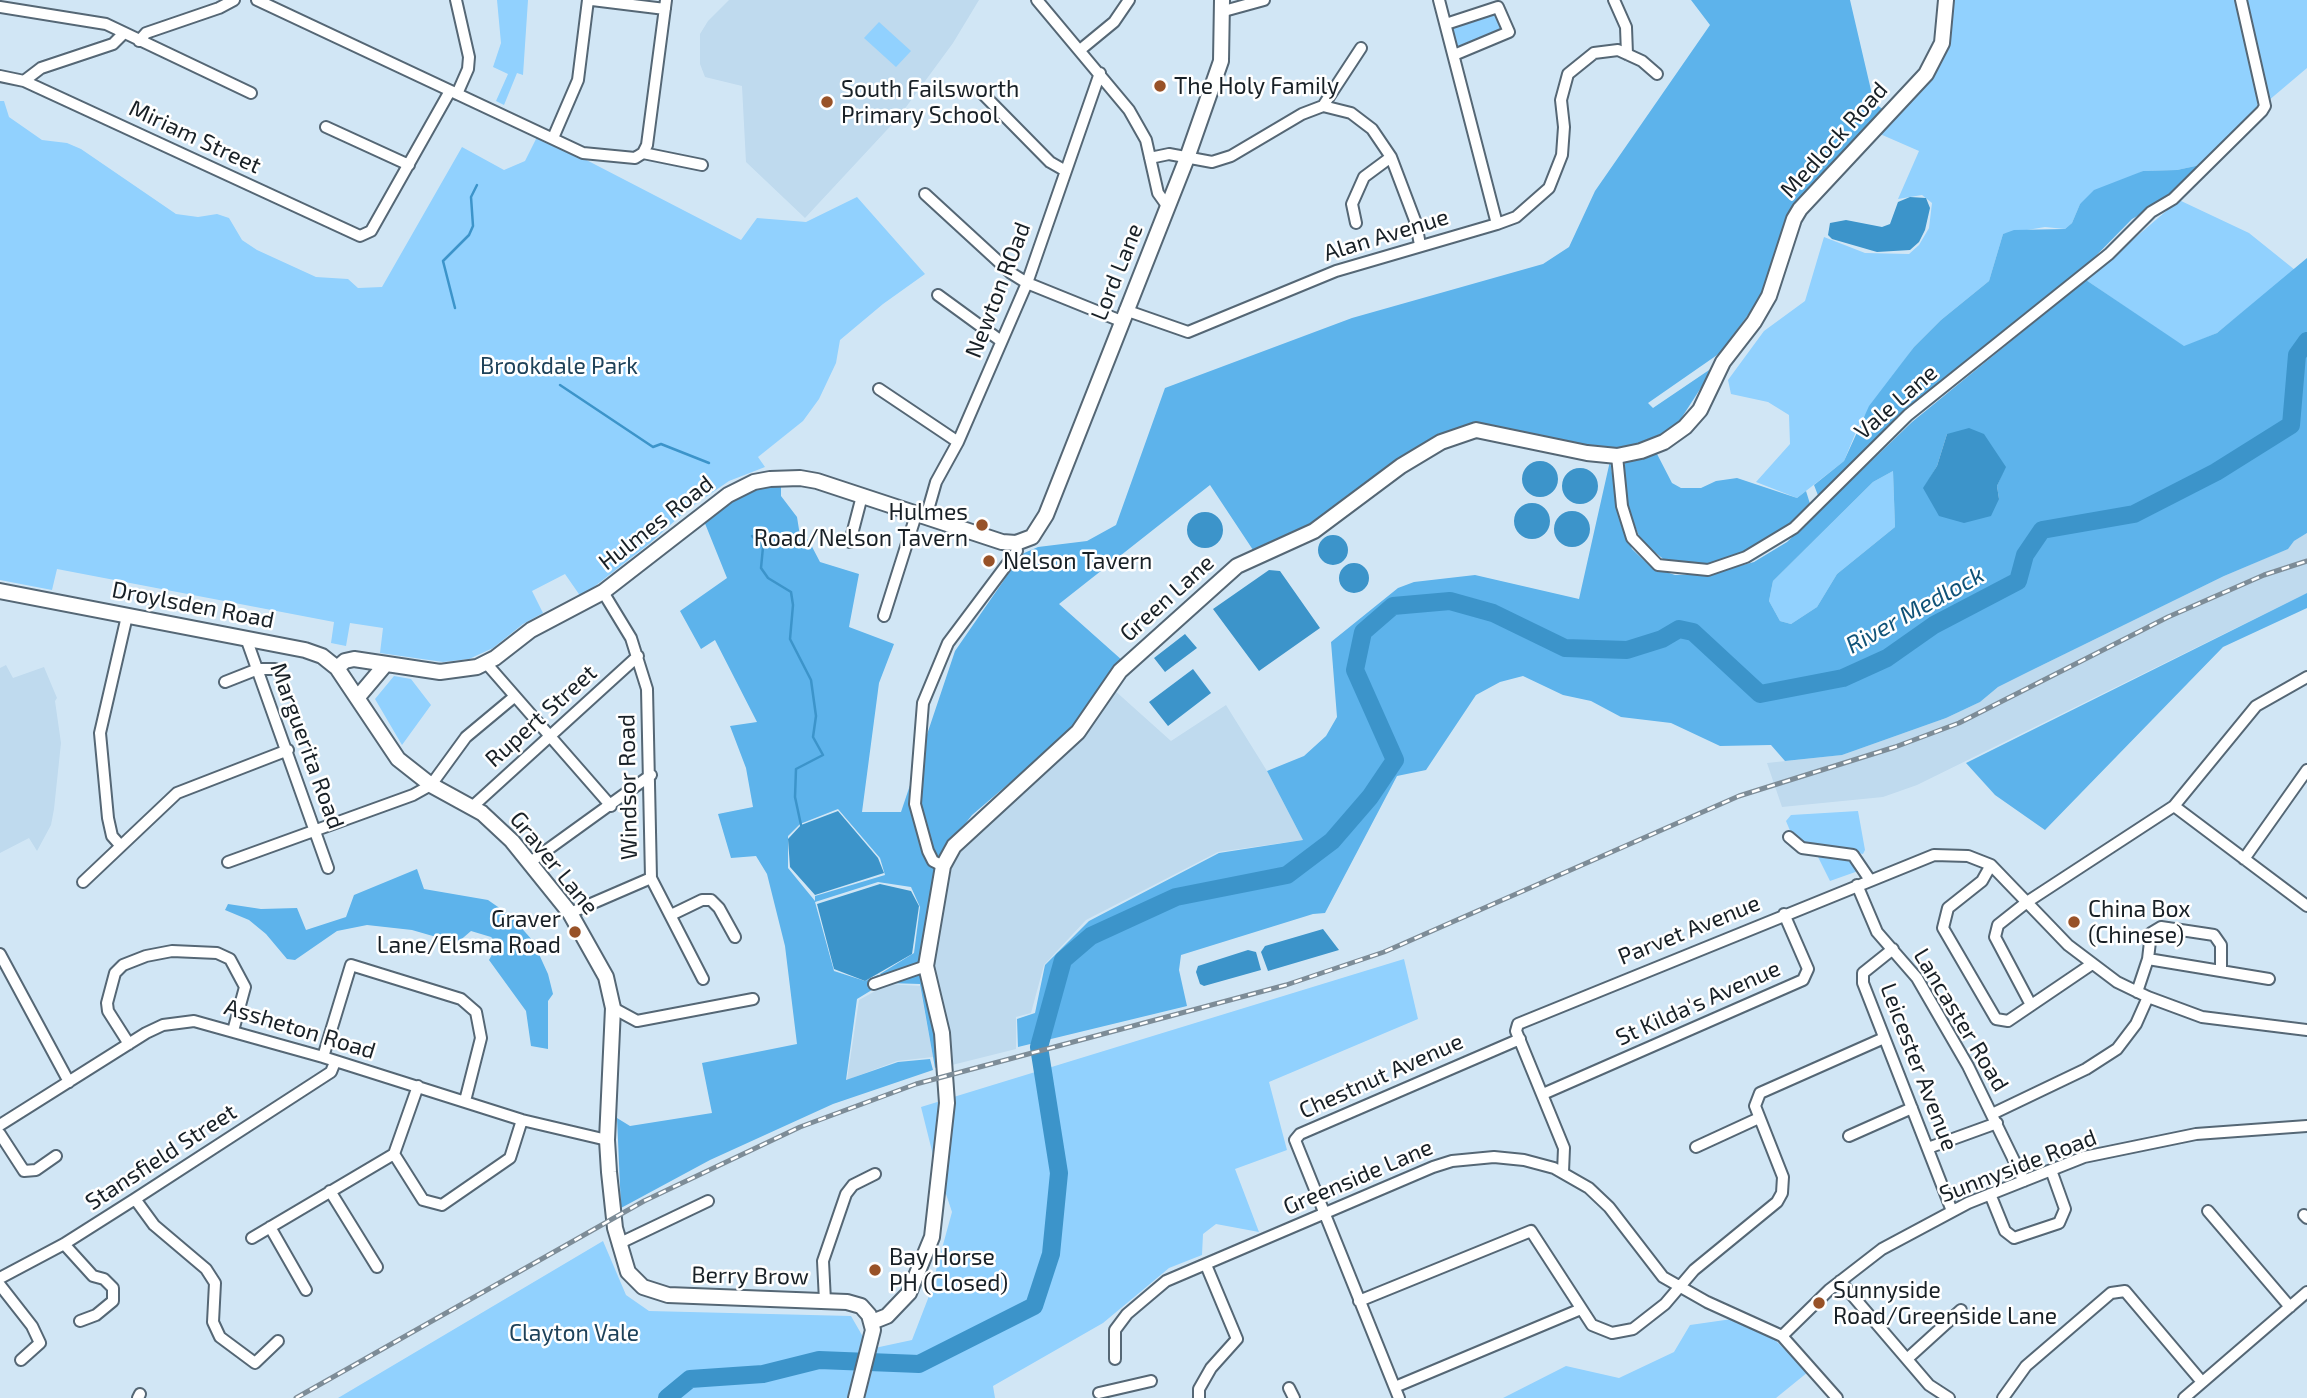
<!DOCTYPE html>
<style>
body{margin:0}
canvas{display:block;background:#d1e6f5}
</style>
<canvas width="2307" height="1398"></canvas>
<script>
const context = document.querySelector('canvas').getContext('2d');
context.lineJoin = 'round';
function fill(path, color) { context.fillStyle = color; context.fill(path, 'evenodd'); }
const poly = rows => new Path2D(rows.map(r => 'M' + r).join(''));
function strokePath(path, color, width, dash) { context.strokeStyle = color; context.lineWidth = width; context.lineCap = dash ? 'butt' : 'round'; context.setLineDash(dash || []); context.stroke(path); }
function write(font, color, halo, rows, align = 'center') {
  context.font = font + ' "Exo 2",sans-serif'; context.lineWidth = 5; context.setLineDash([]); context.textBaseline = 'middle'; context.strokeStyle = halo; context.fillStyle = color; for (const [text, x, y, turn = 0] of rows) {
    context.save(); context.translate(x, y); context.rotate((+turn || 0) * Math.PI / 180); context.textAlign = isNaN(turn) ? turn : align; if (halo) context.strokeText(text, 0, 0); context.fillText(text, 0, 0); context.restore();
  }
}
fill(poly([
 [729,0,979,0,953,43,898,118,805,218,746,162,742,86,705,77,700,64,700,34,708,21],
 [2307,533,2307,593,1917,785,1883,797,1782,807,1767,763,1842,755,1946,718,1980,702,1998,687,2028,672,2224,576,2287,549,2294,541],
 [6,665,13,678,44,667,57,698,55,701,61,743,54,809,51,825,37,851,29,838,0,853,0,668],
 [1113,689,1171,741,1226,705,1267,771,1303,840,1218,852,1086,920,1044,965,1031,1013,1016,1017,1016,1049,952,1065,933,972,939,914,955,857],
 [888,984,920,986,933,1057,897,1061,847,1080,859,1000]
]), '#bfdaee');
fill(poly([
 [497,0,528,0,523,75,517,73,504,105,496,101,508,74,493,67,501,43],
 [1952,0,2238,0,2259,111,2205,164,2177,170,2143,171,2080,204,2072,223,2065,229,2045,227,2003,234,1989,281,1941,320,1914,347,1860,422,1844,461,1797,498,1756,482,1790,444,1789,415,1768,402,1731,394,1728,380,1764,331,1805,301,1824,237,1865,253,1909,254,1919,245,1929,228,1932,203,1922,195,1898,199,1919,151,1880,134,1928,82,1951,28],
 [2244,0,2307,0,2307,68,2268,101],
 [1495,12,1505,28,1455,52,1449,27],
 [879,22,911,51,896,67,864,38],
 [0,101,4,101,9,117,42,140,67,143,81,149,176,214,198,217,217,214,229,218,242,240,257,250,316,277,348,279,358,288,382,287,462,147,504,170,525,161,538,135,741,240,757,218,806,222,857,197,925,274,883,304,840,340,836,363,819,399,803,421,758,457,765,467,729,481,687,510,649,544,581,597,565,574,532,591,543,613,523,624,493,648,469,659,443,662,380,653,383,628,350,623,346,646,331,643,334,622,57,569,52,590,0,580],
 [2179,200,2249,233,2295,270,2217,333,2184,347,2086,280],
 [1893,471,1895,527,1837,574,1817,607,1791,624,1780,621,1769,601,1773,581,1873,482],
 [394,676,411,679,431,705,402,745,375,699],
 [1858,811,1865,850,1863,854,1828,846,1805,845,1791,833,1786,821,1791,815],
 [1816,853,1850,858,1861,870,1830,881],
 [1404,959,1418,1019,1269,1082,1287,1150,1235,1169,1259,1232,1216,1224,1203,1234,1202,1255,1169,1268,1103,1323,993,1386,995,1398,338,1398,603,1241,626,1295,649,1311,851,1316,870,1349,912,1340,929,1296,952,1212,933,1155,921,1107],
 [1732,1319,1775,1340,1808,1372,1776,1398,1503,1398,1566,1366,1619,1378,1674,1352,1690,1325]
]), '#91d1fe');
fill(poly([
 [1691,0,1850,0,1874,103,1884,110,1787,216,1767,289,1720,353,1648,403,1653,408,1715,366,1673,431,1640,448,1610,452,1482,425,1463,426,1432,439,1391,464,1309,529,1255,553,1210,485,1059,604,1123,661,1074,728,972,815,940,856,928,986,941,1064,935,1068,920,984,888,983,880,974,914,953,920,907,911,887,878,882,815,902,834,971,865,981,878,975,885,982,857,999,846,1080,898,1062,930,1059,933,1070,833,1104,710,1160,621,1208,617,1118,630,1126,712,1113,702,1063,797,1044,785,946,767,874,756,856,731,858,718,814,753,807,746,768,730,726,757,722,715,640,701,649,680,611,727,578,704,521,751,489,781,481,781,496,797,517,801,542,808,539,820,562,859,574,849,627,894,644,879,683,862,812,901,812,955,651,1022,554,1038,547,1087,541,1116,525,1165,388,1352,318,1543,264,1569,247,1595,191,1710,25],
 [838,809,880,858,885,875,815,896,815,901,788,868,788,836,800,824],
 [2205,164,2166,200,2132,219,2080,272,1903,412,1819,498,1814,485,1844,461,1869,406,1914,347,1941,320,1989,281,2003,234,2014,230,2065,229,2072,223,2080,204,2094,190,2143,171,2177,170],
 [2307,258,2307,533,2294,541,2288,549,2224,576,2028,672,1998,687,1980,702,1946,718,1842,755,1785,761,1771,745,1720,746,1671,723,1621,717,1591,701,1563,695,1523,676,1500,682,1476,695,1426,770,1397,776,1325,913,1313,914,1181,955,1179,970,1187,1006,1018,1047,1017,1019,1035,1013,1045,965,1089,921,1219,853,1303,840,1267,771,1304,756,1326,736,1337,717,1331,642,1398,588,1414,582,1475,575,1579,599,1610,461,1619,515,1632,549,1651,567,1675,575,1709,574,1754,562,1787,542,1912,422,2086,280,2184,346,2217,333],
 [1947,434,2005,467,1997,486,1999,499,1924,488,1937,466],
 [1893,471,1895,527,1837,574,1817,607,1791,624,1780,621,1769,601,1773,581,1873,482],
 [1656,452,1672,483,1681,488,1701,488,1716,481,1737,478,1797,498,1806,491,1811,507,1786,530,1737,557,1706,566,1667,562,1641,541,1625,501,1625,462],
 [2307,593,2307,608,2223,647,2045,830,1995,795,1966,763],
 [417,869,424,889,488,900,511,916,533,941,548,974,553,994,548,1001,548,1049,531,1046,526,1011,489,960,498,944,491,937,471,931,457,943,412,930,367,925,337,931,295,960,287,959,266,934,249,920,225,910,228,904,261,909,297,908,306,930,346,917,354,895]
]), '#5db3eb');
fill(poly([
 [1910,197,1926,198,1930,208,1925,230,1919,242,1910,250,1877,252,1832,239,1828,235,1830,223,1846,220,1882,227,1890,224,1898,202],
 [1969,428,1984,434,2006,467,1997,486,1999,499,1991,516,1964,523,1939,516,1923,488,1937,466,1947,434],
 '1522 479a18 18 0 1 1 36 0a18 18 0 1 1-36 0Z',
 '1562 486a18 18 0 1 1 36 0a18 18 0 1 1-36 0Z',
 '1514 521a18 18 0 1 1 36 0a18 18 0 1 1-36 0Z',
 '1554 529a18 18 0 1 1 36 0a18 18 0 1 1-36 0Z',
 '1187 530a18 18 0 1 1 36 0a18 18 0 1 1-36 0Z',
 '1318 550a15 15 0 1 1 30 0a15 15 0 1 1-30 0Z',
 '1339 578a15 15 0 1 1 30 0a15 15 0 1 1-30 0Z',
 [1269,570,1280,571,1320,628,1259,671,1213,609],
 [1185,634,1197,648,1165,672,1154,658],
 [1193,669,1211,693,1168,726,1149,702],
 [838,811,878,858,884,873,815,895,790,867,788,839,801,825],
 [880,884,911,891,919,906,912,954,865,981,834,969,817,904],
 [1323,929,1339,950,1268,971,1261,952,1265,946],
 [1248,950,1256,952,1261,970,1204,986,1200,984,1196,972,1198,966]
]), '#3c94ca');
strokePath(poly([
 [455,308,443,261,469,235,473,226,471,197,477,185],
 [560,385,653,447,661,444,709,463],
 [752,536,763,547,761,568,768,578,791,592,793,605,790,639,811,680,816,716,813,737,823,755,796,769,795,797,801,825]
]), '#3c94ca', 2.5);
strokePath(poly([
 [667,1398,690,1379,763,1374,819,1360,919,1364,1034,1306,1051,1254,1059,1173,1039,1047,1063,960,1091,936,1176,897,1287,875,1332,841,1370,797,1395,760,1355,670,1363,632,1393,606,1450,601,1493,613,1565,648,1627,650,1662,639,1679,629,1693,632,1760,694,1843,678,1887,658,1934,625,2018,581,2025,555,2042,530,2134,514,2216,472,2291,425,2297,355,2307,341]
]), '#3c94ca', 18);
const minor = poly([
 [257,0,583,153,635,158,643,153],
 [456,0,469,57,468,69,457,94],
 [592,0,665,9],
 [1037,0,1129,110,1146,140,1158,193,1168,207],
 [1614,0,1626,27,1627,54],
 [0,7,106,24,251,93],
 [1224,11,1264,0],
 [1446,24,1498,7,1509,32,1454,55],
 [139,41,146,33,219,8,234,0],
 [1080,50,1114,22,1129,0],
 [0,76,24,81,360,236,371,231,450,91],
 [24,81,41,68,113,44,124,33],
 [979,90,1050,162,1064,170],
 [1323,106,1361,48],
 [326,127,409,165],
 [553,138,578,80,588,0],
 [643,153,647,145,666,0],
 [643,153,702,165],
 [1150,158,1169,154,1212,162,1231,156,1302,114,1323,106,1351,113,1372,129,1391,157,1416,223,1420,245],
 [925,194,1011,273,1027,283,1121,321],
 [1356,223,1352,204,1364,177,1391,157],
 [1497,224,1516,217,1549,188,1562,155,1564,127,1561,100,1568,74,1594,53,1618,50,1642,61,1657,74],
 [938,295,1001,341],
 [1125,310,1188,332,1336,271,1497,224,1439,0],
 [879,389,958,442],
 [1617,456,1622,506,1632,538,1658,565,1708,570,1746,557,1794,528,1908,415,2109,254,2151,212,2173,199,2262,111,2265,106,2241,0],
 [926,517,936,482,958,442,1027,283,1100,73],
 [850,542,862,496],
 [603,592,631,638,647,689,651,878,703,979],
 [884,616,916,515],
 [246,638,328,868],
 [486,663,611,806],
 [225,682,258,669,275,669],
 [2174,806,2307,906],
 [472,807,638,656],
 [1789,837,1802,848,1853,855,1870,880],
 [120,845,112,836,108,818,100,733,127,616],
 [2244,859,2307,770],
 [228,862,413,795,431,785,466,737,514,697],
 [529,863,651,775],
 [1991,865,1982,881,1948,908,1943,928,1996,1019,2008,1021,2092,964],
 [943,866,933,861,928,851,915,804,923,703,948,643,1017,551,1016,543],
 [83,882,177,793,288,750],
 [1857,885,1877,932,1917,978,1968,1066,2024,1181],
 [570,913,651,878],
 [671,915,702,900,711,900,719,908,735,937],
 [1893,949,1863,973,1863,983,1952,1211],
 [0,954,69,1082],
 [2148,959,2269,979],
 [874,984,926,966],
 [2137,992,2148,959,2151,933,2161,927,2214,935,2221,945,2221,971],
 [2031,1005,1995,937,1998,925,2027,902,2174,806,2256,706,2307,677],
 [613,1008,637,1021,753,999],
 [129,1044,108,1011,107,1003,115,973,123,965,146,956,172,951,217,953,230,959,245,987,233,1031],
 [323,1057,351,965,461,999,476,1012,481,1038,465,1101],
 [418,1086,394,1154,423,1200,442,1205,510,1158,522,1120],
 [1543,1094,1803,980,1808,969,1784,914],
 [1992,1114,2086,1069,2117,1049,2136,1024,2148,997],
 [0,1125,146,1033,163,1025,194,1021,323,1057,522,1120,607,1140],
 [0,1134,24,1171,36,1170,56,1156],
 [1849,1136,1912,1108],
 [1696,1147,1759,1118],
 [1928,1148,1997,1123],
 [1563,1172,1564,1148,1516,1031,1518,1024,1934,855,1968,856,1991,865,2068,945,2117,982,2148,997,2202,1017,2307,1030],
 [330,1191,377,1267],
 [1990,1194,2005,1231,2014,1238,2059,1223,2065,1209,2051,1170],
 [135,1199,154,1225,206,1269,215,1283,213,1322,220,1337,255,1363,278,1341],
 [2208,1211,2290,1307],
 [2304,1215,2307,1218],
 [270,1227,306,1290],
 [252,1238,394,1154],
 [64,1244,93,1276,104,1279,113,1288,113,1301,96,1315,80,1321],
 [618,1244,708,1201],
 [0,1278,64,1244,135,1199,331,1072,335,1062],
 [1840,1281,1929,1385,1949,1398],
 [0,1285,32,1326,40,1343,21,1360],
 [825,1301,823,1261,846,1194,853,1185,875,1174],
 [1359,1301,1531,1231,1592,1325,1612,1333,1633,1329,1665,1304,1694,1270,1777,1202,1782,1193,1783,1177,1755,1106,1760,1093,1884,1038],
 [1782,1336,1829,1290,1882,1249,1968,1203,2084,1157,2196,1134,2307,1126],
 [1115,1359,1115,1330,1127,1314,1166,1281,1433,1167,1452,1161,1494,1157,1524,1160,1554,1168,1589,1188,1609,1207,1663,1277,1707,1302,1782,1336,1837,1398],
 [1907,1359,1961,1310],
 [1395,1387,1581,1309],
 [1289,1388,1294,1398],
 [1099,1393,1151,1381],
 [138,1398,140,1394],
 [1199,1398,1199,1389,1211,1368,1237,1339,1206,1265],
 [1399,1398,1295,1140,1300,1134,1520,1039],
 [2003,1398,2026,1366,2111,1293,2125,1291,2202,1382],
 [2184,1398,2307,1292]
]);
const tertiary = poly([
 [0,591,305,650,322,656,337,668,398,759,431,785,482,813,512,841,570,913,606,977,613,1008,607,1140,609,1172,615,1228,628,1272,643,1287,668,1295,847,1302,861,1306,869,1315,873,1330,856,1398],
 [337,668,345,661,354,659,440,672,477,667,495,658,531,630,603,592,728,495,754,482,770,479,800,478,817,481,1002,542,1016,543,1032,537,1046,515,1187,158,1221,61,1222,0],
 [358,697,385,665],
 [872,1322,887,1316,909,1293,932,1237,947,1103,942,1033,926,966,943,866,954,846,1078,732,1120,671,1237,566,1314,531,1401,466,1441,442,1476,430,1587,453,1617,456,1641,451,1664,442,1685,427,1700,410,1723,362,1754,322,1769,296,1794,219,1800,209,1926,74,1942,43,1946,0]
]);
strokePath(minor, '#556775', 14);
strokePath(tertiary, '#556775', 18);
strokePath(minor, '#fff', 10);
strokePath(tertiary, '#fff', 14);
const rail = poly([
 [296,1398,644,1201,800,1127,916,1084,1286,985,1384,952,1739,796,1895,747,1959,723,2168,617,2264,575,2307,561]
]);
strokePath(rail, '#7d8c97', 5);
strokePath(rail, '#fff', 2.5, [8]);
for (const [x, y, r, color] of [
 [1160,86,7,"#985228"],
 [827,102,7,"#985228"],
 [982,525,7,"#985228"],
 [989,561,7,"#985228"],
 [2074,922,7,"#985228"],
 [575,932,7,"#985228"],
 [875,1270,7,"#985228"],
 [1819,1303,7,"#985228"]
]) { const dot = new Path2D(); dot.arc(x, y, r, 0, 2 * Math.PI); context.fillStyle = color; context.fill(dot); strokePath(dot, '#fff', 2.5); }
write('23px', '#182026', '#fff', [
 ["The Holy Family",1174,86],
 ["South Failsworth",841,89],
 ["Primary School",841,115],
 ["Hulmes",968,512,"right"],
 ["Road/Nelson Tavern",968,538,"right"],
 ["Nelson Tavern",1003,561],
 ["China Box",2088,909],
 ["(Chinese)",2088,935],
 ["Graver",561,919,"right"],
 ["Lane/Elsma Road",561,945,"right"],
 ["Bay Horse",889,1257],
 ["PH (Closed)",889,1283],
 ["Sunnyside",1833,1290],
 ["Road/Greenside Lane",1833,1316]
], 'left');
write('23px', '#182026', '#fff', [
 ["Miriam Street",195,137,25],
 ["Medlock Road",1834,140,-48],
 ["Alan Avenue",1386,235,-17],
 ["Lord Lane",1117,272,-68],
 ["Newton ROad",998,290,-69],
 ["Vale Lane",1896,402,-41],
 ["Hulmes Road",656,523,-38],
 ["Green Lane",1167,598,-42],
 ["Droylsden Road",193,605,11],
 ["Rupert Street",541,716,-42],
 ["Marguerita Road",307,746,70],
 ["Windsor Road",628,787,-91],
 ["Graver Lane",554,863,51],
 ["Parvet Avenue",1689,930,-22],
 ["St Kilda's Avenue",1698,1003,-24],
 ["Lancaster Road",1961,1020,59],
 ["Assheton Road",300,1029,17],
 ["Leicester Avenue",1919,1067,69],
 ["Chestnut Avenue",1381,1076,-24],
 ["Stansfield Street",161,1157,-33],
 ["Sunnyside Road",2018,1166,-21],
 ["Greenside Lane",1358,1177,-23],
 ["Berry Brow",750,1276,1]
]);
write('23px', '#1e425a', '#fff', [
 ["Brookdale Park",559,366],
 ["Clayton Vale",574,1333]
]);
write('italic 24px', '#105378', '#fff', [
 ["River Medlock",1915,610,-29]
]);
</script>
